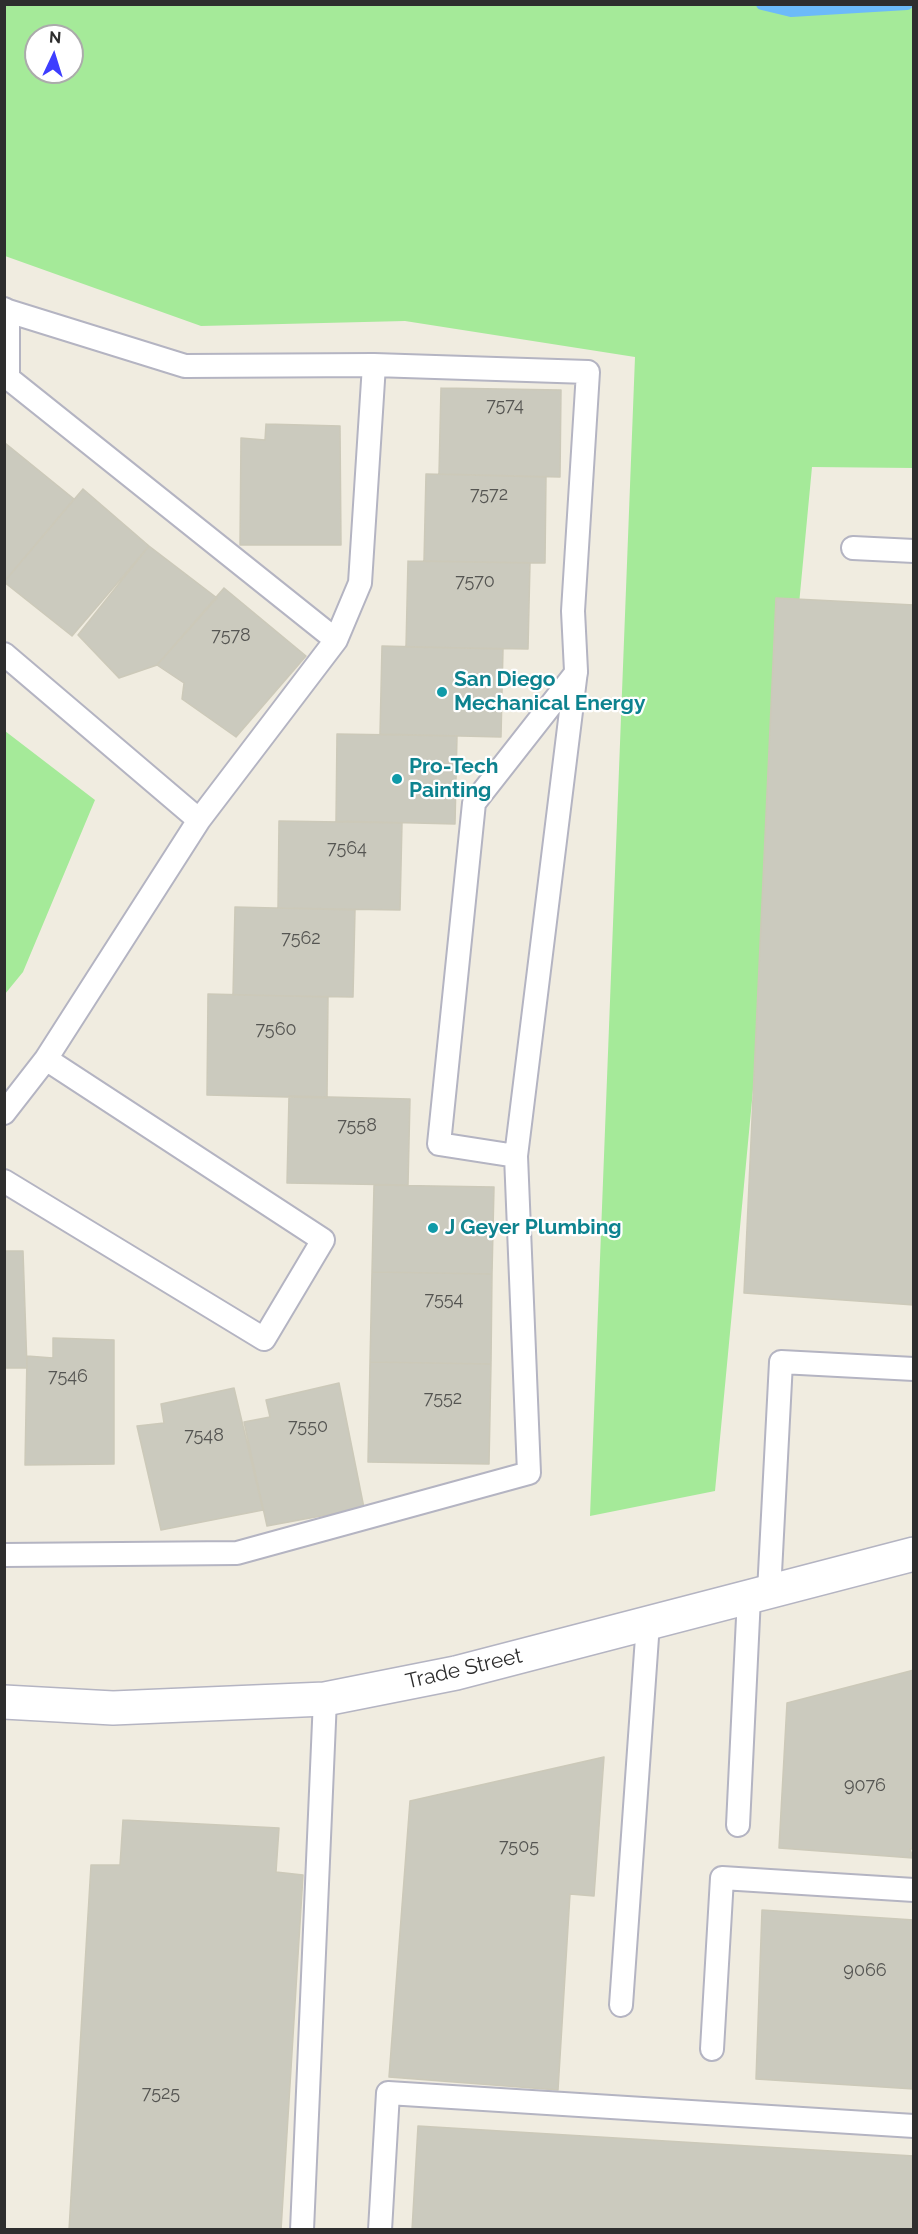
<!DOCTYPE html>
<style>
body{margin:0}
#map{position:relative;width:918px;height:2234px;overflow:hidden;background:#f0ece0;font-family:Raleway,sans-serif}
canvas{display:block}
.frame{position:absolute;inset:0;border:6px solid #2e2e2e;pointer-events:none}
.north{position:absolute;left:24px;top:24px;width:60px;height:60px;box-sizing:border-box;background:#fff;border:2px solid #ababab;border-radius:50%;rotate:4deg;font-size:16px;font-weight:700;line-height:24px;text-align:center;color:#2e2e2e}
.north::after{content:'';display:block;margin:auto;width:21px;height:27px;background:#3e3eff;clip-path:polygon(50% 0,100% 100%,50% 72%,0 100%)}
</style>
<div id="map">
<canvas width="918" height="2234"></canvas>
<div class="frame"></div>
<div class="north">N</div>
</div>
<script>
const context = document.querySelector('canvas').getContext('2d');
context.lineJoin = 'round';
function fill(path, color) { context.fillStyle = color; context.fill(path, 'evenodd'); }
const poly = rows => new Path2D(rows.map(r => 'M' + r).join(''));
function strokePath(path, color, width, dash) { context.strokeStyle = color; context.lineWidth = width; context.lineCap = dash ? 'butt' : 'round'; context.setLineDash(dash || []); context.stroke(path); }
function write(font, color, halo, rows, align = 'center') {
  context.font = font + ' Raleway,sans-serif'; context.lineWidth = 4.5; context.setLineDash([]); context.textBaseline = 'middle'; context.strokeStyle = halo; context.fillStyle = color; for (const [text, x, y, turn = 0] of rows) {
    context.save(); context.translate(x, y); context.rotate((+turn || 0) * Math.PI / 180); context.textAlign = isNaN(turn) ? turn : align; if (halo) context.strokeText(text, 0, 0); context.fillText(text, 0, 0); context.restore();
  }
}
fill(poly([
 [5,5,913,5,913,468,812,467,715,1491,590,1516,635,357,405,321,201,326,5,256],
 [36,36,72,36,72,72,36,72],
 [5,731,95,800,23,972,5,994]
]), '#a5ea99');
strokePath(poly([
 [762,4,791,11,907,4]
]), '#6cbaf9', 12);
const building = poly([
 [441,388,561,390,560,477,439,474,441,388],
 [266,424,340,426,341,545,240,545,241,438,265,440,266,424],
 [5,443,74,499,4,582,4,444,5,443],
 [426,474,546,477,545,563,424,561,426,474],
 [83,489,149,546,72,636,4,582,83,489],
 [149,546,217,598,157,665,119,678,78,635,149,546],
 [408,561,530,563,528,649,406,647,408,561],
 [224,588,306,656,236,737,182,699,184,683,157,665,224,588],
 [776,598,914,605,914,1305,744,1293,776,598],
 [382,646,503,649,501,737,380,734,382,646],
 [337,734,457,736,455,824,336,821,337,734],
 [279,821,402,823,400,910,278,908,279,821],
 [235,907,355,910,353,997,233,995,235,907],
 [208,994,328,997,327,1098,207,1095,208,994],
 [289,1096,410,1099,408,1185,287,1183,289,1096],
 [374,1185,494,1187,492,1274,372,1272,374,1185],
 [4,1251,23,1251,27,1368,4,1368,4,1251],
 [372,1272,492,1274,491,1364,370,1362,372,1272],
 [53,1338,114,1340,114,1464,25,1465,27,1356,53,1358,53,1338],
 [370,1362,491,1364,489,1464,368,1462,370,1362],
 [339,1383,364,1508,267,1526,244,1422,270,1417,266,1400,339,1383],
 [234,1388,263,1510,161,1530,137,1426,164,1423,161,1404,234,1388],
 [914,1670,914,1849,910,1849,913,1858,779,1848,787,1703,914,1670],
 [604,1757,594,1896,570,1894,558,2090,389,2077,410,1801,604,1757],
 [123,1820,279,1828,276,1872,303,1875,281,2230,69,2230,91,1865,120,1865,123,1820],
 [762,1910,914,1920,914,2089,756,2079,762,1910],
 [418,2126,914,2156,914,2230,412,2230,418,2126]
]);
fill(building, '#cbcabe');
strokePath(building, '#ccc9b9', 1.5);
const lane = poly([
 [4,309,8,311,8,378,336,640],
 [8,311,185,366,374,365],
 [853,548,914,551],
 [4,654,199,820],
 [4,1113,46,1059],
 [516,1156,439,1144,474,803,576,673],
 [4,1181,264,1339,323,1240,46,1059,199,820,336,640,360,583,374,365,588,372,573,611,576,671,516,1156,529,1473,237,1553,4,1555],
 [769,1592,781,1362,914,1369],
 [738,1825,749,1597],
 [621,2005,648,1623],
 [712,2049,722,1878,914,1890],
 [302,2230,325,1699],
 [380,2230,388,2093,914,2126]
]);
const secondary = poly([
 [4,1702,113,1708,325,1699,456,1673,914,1554]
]);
strokePath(lane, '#b4b4c2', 26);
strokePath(secondary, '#b4b4c2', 36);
strokePath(lane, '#fff', 22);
strokePath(secondary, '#fff', 33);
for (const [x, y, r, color] of [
 [442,692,6,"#0f9aa8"],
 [397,779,6,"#0f9aa8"],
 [433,1228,6,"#0f9aa8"]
]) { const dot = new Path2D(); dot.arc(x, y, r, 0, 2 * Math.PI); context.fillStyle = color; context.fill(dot); strokePath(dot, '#fff', 2); }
write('18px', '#555552', null, [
 ["7574",505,406],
 ["7572",489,495],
 ["7570",475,582],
 ["7578",231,636],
 ["7564",347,849],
 ["7562",301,939],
 ["7560",276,1030],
 ["7558",357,1126],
 ["7554",444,1300],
 ["7546",68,1377],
 ["7552",443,1399],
 ["7550",308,1427],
 ["7548",204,1436],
 ["9076",865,1786],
 ["7505",519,1847],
 ["9066",865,1971],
 ["7525",161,2094]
]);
write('bold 21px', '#0d838f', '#fff', [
 ["San Diego",454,680],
 ["Mechanical Energy",454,704],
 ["Pro-Tech",409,767],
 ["Painting",409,791],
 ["J Geyer Plumbing",445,1228]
], 'left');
write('21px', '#2e2e2e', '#fff', [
 ["Trade Street",464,1669,-13]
]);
</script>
